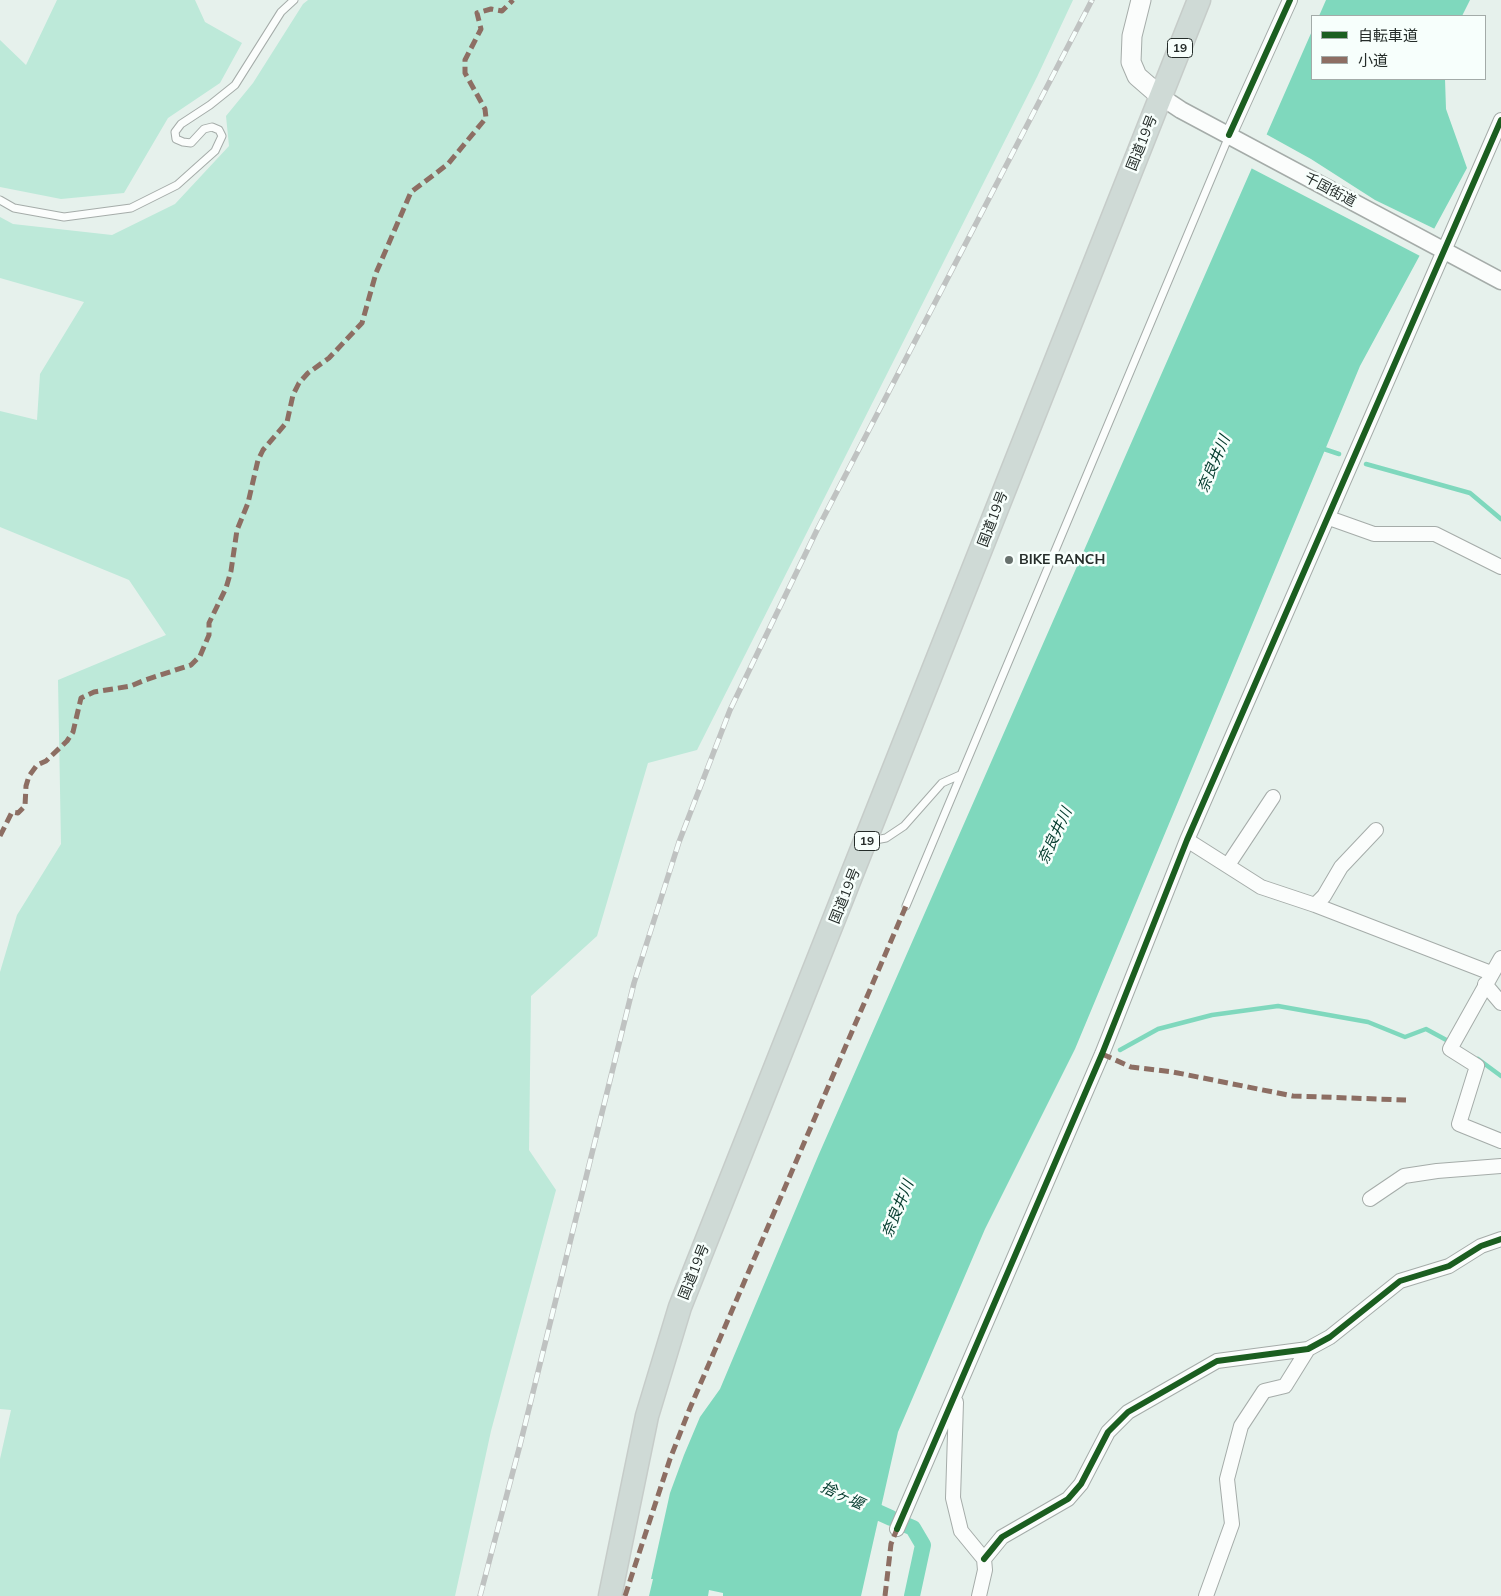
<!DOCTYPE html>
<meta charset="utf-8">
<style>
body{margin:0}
#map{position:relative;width:1501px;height:1596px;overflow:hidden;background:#e6f1ec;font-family:Mulish,"Noto Sans JP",sans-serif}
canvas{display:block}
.legend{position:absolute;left:1311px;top:15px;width:175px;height:65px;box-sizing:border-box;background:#f7fffc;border:1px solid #a3aba8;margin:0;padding:6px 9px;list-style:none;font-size:15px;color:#242c29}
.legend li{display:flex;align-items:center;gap:10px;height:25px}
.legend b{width:25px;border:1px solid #a3aba8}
</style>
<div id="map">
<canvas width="1501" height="1596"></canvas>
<ul class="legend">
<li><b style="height:6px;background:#1b5e20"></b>自転車道</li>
<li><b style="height:6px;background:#8d6e63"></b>小道</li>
</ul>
</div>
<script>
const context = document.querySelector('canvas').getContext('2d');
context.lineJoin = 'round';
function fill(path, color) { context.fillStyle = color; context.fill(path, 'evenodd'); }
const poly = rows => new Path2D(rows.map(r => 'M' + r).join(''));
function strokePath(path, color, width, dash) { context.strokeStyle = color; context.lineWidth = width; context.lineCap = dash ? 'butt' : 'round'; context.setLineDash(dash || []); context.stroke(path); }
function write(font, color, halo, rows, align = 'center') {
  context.font = font + ' Mulish,"Noto Sans JP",sans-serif'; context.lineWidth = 5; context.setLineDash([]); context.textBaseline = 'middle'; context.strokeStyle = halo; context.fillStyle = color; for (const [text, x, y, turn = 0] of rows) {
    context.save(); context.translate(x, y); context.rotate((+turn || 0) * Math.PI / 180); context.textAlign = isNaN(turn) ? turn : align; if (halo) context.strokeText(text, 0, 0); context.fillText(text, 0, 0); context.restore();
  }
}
fill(poly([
 [57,0,195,0,205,22,242,43,220,83,168,118,124,193,61,199,0,187,0,40,26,65],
 [308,0,1073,0,1037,77,697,750,648,763,597,936,531,996,529,1150,556,1190,491,1431,455,1596,0,1596,0,1459,11,1410,0,1409,0,972,17,915,61,844,58,680,166,635,129,580,0,527,0,411,37,420,40,374,84,302,0,278,0,217,13,224,112,235,175,204,229,146,226,116,253,83,303,4]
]), '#bde9d9');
fill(poly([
 [1326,0,1470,0,1462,16,1319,16],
 [1312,31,1312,79,1445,79,1446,109,1467,168,1360,366,1075,1049,985,1229,898,1432,861,1596,723,1596,723,1593,709,1590,708,1596,649,1596,653,1579,651,1579,670,1493,684,1455,700,1417,720,1389,819,1154]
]), '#7fd8bd');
fill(poly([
 [1264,133,1311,159,1375,200,1437,230,1422,257,1249,167]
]), '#e6f1ec');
strokePath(poly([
 [1321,448,1339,454],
 [1366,464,1470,493,1501,519],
 [1120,1050,1158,1029,1212,1015,1278,1006,1368,1022,1405,1037,1426,1029,1450,1042],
 [1478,1059,1501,1076]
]), '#7fd8bd', 4.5);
strokePath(poly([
 [860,1504,891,1518],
 [906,1525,913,1528,923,1545,912,1596]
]), '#7fd8bd', 16);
const service = poly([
 [0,200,14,208,64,217,131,208,177,185,215,151,222,136,219,130,212,127,204,129,191,143,183,142,176,139,175,132,181,124,210,105,235,85,281,12,294,0],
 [870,841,886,838,904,826,942,783,960,775],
 [906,906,1229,136]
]);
const minor = poly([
 [1229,135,1290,0],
 [1329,518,1374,534,1435,534,1501,567],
 [1187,840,1261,887,1315,905,1491,973],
 [1228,865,1273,797],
 [1315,905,1324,896,1341,867,1376,830],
 [1501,958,1450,1049,1477,1066,1459,1124,1501,1141],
 [1485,984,1501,1003],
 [1370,1199,1404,1176,1437,1171,1501,1166],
 [956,1402,953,1498,961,1531,984,1559,985,1570,979,1596],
 [897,1529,1102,1054,1187,840,1501,120],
 [984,1559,1002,1537,1068,1499,1081,1484,1108,1432,1128,1412,1217,1361,1308,1349,1330,1337,1400,1281,1449,1266,1481,1246,1501,1239],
 [1206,1596,1232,1524,1227,1479,1241,1426,1264,1391,1285,1386,1308,1349]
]);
const tertiary = poly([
 [1160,96,1181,110,1501,281]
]);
const secondary = poly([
 [1141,0,1132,36,1131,62,1137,76,1160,96]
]);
const trunk = poly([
 [610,1596,647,1416,680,1307,1199,0]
]);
strokePath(service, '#a5aca9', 9);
strokePath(minor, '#a5aca9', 16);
strokePath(tertiary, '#a5aca9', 19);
strokePath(secondary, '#a5aca9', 21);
strokePath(trunk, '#c6ccc9', 25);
strokePath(service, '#fbfdfc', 7);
strokePath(minor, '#fbfdfc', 14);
strokePath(tertiary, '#fbfdfc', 16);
strokePath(secondary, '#fbfdfc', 19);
strokePath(trunk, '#cfdad6', 22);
const rail = poly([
 [480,1596,520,1445,634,983,679,842,730,710,817,530,1092,0]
]);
strokePath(rail, '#bfc2c1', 5.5);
strokePath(rail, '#f7fffc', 4, [11]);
strokePath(poly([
 [0,836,12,812,18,813,25,806,26,786,29,776,37,765,46,761,67,741,73,732,81,698,94,692,131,686,145,680,191,665,200,656,209,635,209,623,226,588,231,571,237,530,248,503,258,460,263,450,287,422,293,395,299,383,308,373,329,358,362,323,376,273,411,192,448,164,486,118,485,109,465,73,465,60,481,29,477,13,491,9,502,11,513,0],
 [1102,1054,1131,1067,1173,1072,1293,1096,1406,1100],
 [625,1596,670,1459,690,1408,906,906],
 [885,1596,891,1544,897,1529]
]), '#8d6e63', 5, [10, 5]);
strokePath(poly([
 [1229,135,1290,0],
 [897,1529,1102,1054,1187,840,1501,120],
 [984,1559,1002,1537,1068,1499,1081,1484,1108,1432,1128,1412,1217,1361,1308,1349,1330,1337,1400,1281,1449,1266,1481,1246,1501,1239]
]), '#1b5e20', 6);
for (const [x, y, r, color] of [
 [1009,560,5,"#68716d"]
]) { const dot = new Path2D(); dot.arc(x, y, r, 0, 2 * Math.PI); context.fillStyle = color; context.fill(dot); strokePath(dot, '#f7fffc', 2); }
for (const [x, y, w] of [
 [1180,48,25],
 [867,841,25]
]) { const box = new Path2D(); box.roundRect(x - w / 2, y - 9.5, w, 19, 4); context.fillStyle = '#f7fffc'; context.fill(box); strokePath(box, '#242c29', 1); }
write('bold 12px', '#242c29', null, [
 ["19",1180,48],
 ["19",867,841]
]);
write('14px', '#242c29', '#f7fffc', [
 ["国道19号",1142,143,-68],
 ["千国街道",1330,190,28],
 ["国道19号",993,519,-69],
 ["国道19号",845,896,-68],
 ["国道19号",694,1272,-68]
]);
write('bold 14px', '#242c29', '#f7fffc', [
 ["BIKE RANCH",1019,560]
], 'left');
write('italic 15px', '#00392b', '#f7fffc', [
 ["奈良井川",1214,464,-67],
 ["奈良井川",1055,836,-65],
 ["奈良井川",898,1209,-68],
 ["捨ヶ堰",842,1496,25]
]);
</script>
